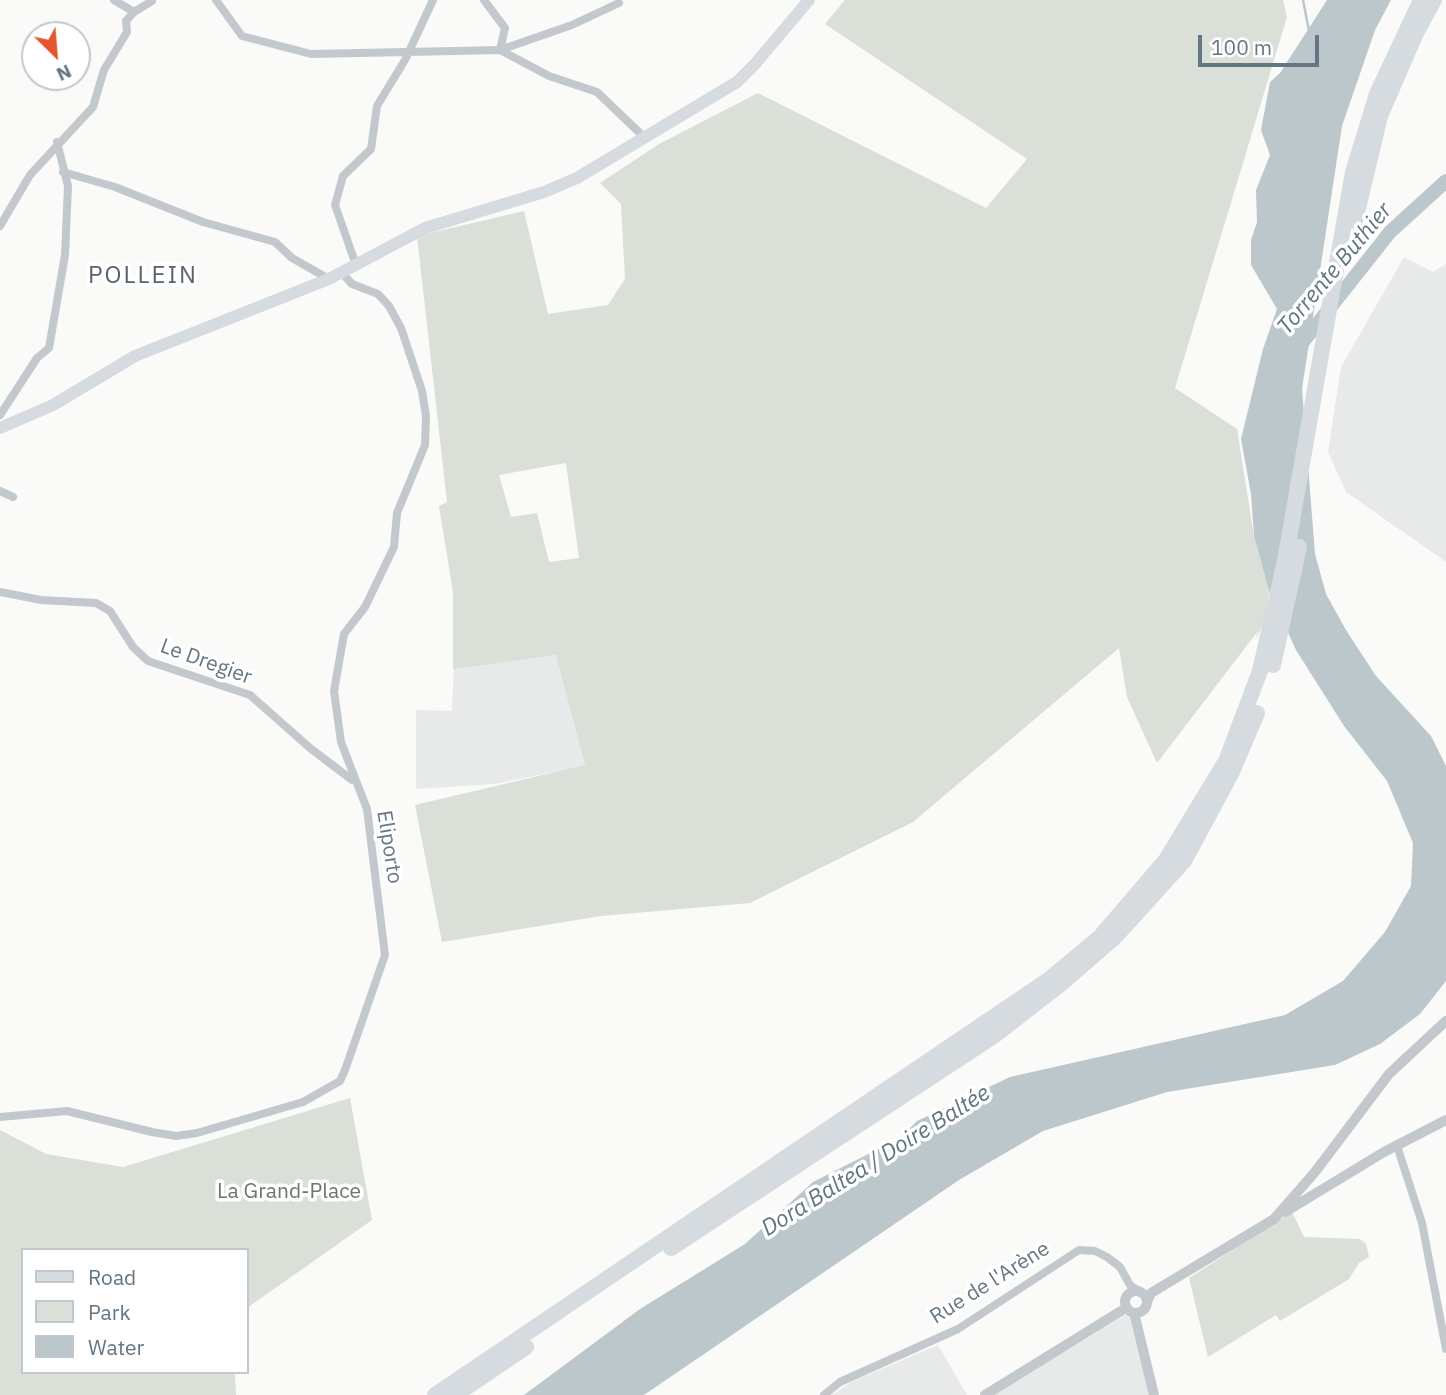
<!DOCTYPE html>
<meta charset="utf-8">
<style>
body{margin:0}
#map{position:relative;width:1446px;height:1395px;overflow:hidden;background:#fafaf8;font-family:"IBM Plex Sans",sans-serif}
canvas{display:block}
.legend{position:absolute;left:21px;top:1248px;width:228px;height:126px;box-sizing:border-box;background:#fff;border:2px solid #c1c8cd;margin:0;padding:9px 12px;list-style:none;font-size:21px;color:#657683}
.legend li{display:flex;align-items:center;gap:14px;height:35px}
.legend b{width:35px;border:2px solid #c1c8cd}
.north{position:absolute;left:21px;top:21px;width:70px;height:70px;box-sizing:border-box;background:#fff;border:2px solid #c1c8cd;border-radius:50%;rotate:155deg;font-size:19px;font-weight:700;line-height:28px;text-align:center;color:#657683}
.north::after{content:'';display:block;margin:auto;width:24px;height:32px;background:#e4572e;clip-path:polygon(50% 0,100% 100%,50% 72%,0 100%)}
.scale{position:absolute;left:1198px;top:35px;width:121px;height:32px;box-sizing:border-box;border:4px solid #657683;border-top:0;padding-left:9px;font-size:21px;line-height:24px;white-space:nowrap;color:#657683;-webkit-text-stroke:5px #fff;paint-order:stroke}
</style>
<div id="map">
<canvas width="1446" height="1395"></canvas>
<ul class="legend">
<li><b style="height:9px;background:#d6dbdf"></b>Road</li>
<li><b style="height:19px;background:#dadfd7"></b>Park</li>
<li><b style="height:19px;background:#bbc7cb"></b>Water</li>
</ul>
<div class="north">N</div>
<div class="scale">100 m</div>
</div>
<script>
const context = document.querySelector('canvas').getContext('2d');
context.lineJoin = 'round';
function fill(path, color) { context.fillStyle = color; context.fill(path, 'evenodd'); }
const poly = rows => new Path2D(rows.map(r => 'M' + r).join(''));
function strokePath(path, color, width, dash) { context.strokeStyle = color; context.lineWidth = width; context.lineCap = dash ? 'butt' : 'round'; context.setLineDash(dash || []); context.stroke(path); }
function write(font, color, halo, rows, align = 'center') {
  context.font = font + ' "IBM Plex Sans",sans-serif'; context.lineWidth = 7; context.setLineDash([]); context.textBaseline = 'middle'; context.strokeStyle = halo; context.fillStyle = color; for (const [text, x, y, turn = 0] of rows) {
    context.save(); context.translate(x, y); context.rotate((+turn || 0) * Math.PI / 180); context.textAlign = isNaN(turn) ? turn : align; if (halo) context.strokeText(text, 0, 0); context.fillText(text, 0, 0); context.restore();
  }
}
fill(poly([
 [1404,257,1433,272,1446,264,1446,562,1346,492,1328,452,1341,367],
 [558,655,585,766,494,784,416,789,416,710,452,711,454,667],
 [1128,1313,1150,1395,991,1395,1088,1338],
 [938,1345,967,1395,832,1395,851,1382]
]), '#e8e9e9');
fill(poly([
 [845,0,1283,0,1287,17,1175,388,1237,429,1254,536,1269,591,1265,621,1255,640,1258,631,1157,763,1127,697,1119,648,913,822,750,903,601,916,442,942,415,805,585,765,556,655,453,669,453,592,439,506,447,502,417,236,524,211,548,314,608,305,625,279,621,204,600,183,659,144,758,93,986,208,1027,159,825,24],
 [566,463,579,558,549,562,537,513,511,517,499,475],
 [350,1098,372,1220,247,1308,247,1250,23,1250,23,1372,235,1372,236,1395,0,1395,0,1130,46,1154,123,1167],
 [1292,1212,1304,1237,1360,1239,1366,1244,1369,1257,1359,1263,1349,1279,1280,1321,1276,1315,1208,1357,1189,1278]
]), '#dadfd7');
fill(poly([
 [1327,0,1391,0,1375,30,1342,126,1302,389,1315,554,1326,594,1346,630,1376,676,1431,736,1446,766,1446,981,1420,1014,1380,1044,1335,1065,1167,1092,1043,1131,959,1180,644,1395,524,1395,640,1309,745,1244,813,1182,900,1138,917,1121,1010,1077,1285,1015,1343,981,1385,932,1411,886,1413,843,1387,781,1344,726,1296,650,1269,591,1254,536,1251,494,1241,439,1263,349,1277,309,1251,265,1251,240,1257,222,1256,190,1270,155,1261,130,1270,82,1280,73]
]), '#bbc7cb');
strokePath(poly([
 [1303,0,1309,31]
]), '#bbc7cb', 2.5);
strokePath(poly([
 [1299,347,1390,232,1446,181]
]), '#bbc7cb', 14);
strokePath(poly([
 [114,0,134,12,152,1],
 [216,0,242,36,311,54,500,50,549,76,597,92,644,137],
 [484,0,505,28,500,50,572,25,619,3],
 [63,172,115,187,203,222,275,242,292,258,329,279],
 [0,226,30,175,93,107,104,70,127,32,126,21,134,12],
 [356,265,335,205,343,176,371,149,377,106,405,60,433,0],
 [0,415,37,358,49,348,65,255,68,186,57,142],
 [0,491,13,497],
 [0,592,41,600,96,603,110,611,133,647,148,661,250,695,310,748,352,780],
 [0,1117,67,1111,152,1132,176,1136,197,1133,303,1102,340,1081,345,1070,385,955,367,809,341,742,334,691,344,634,365,607,394,547,397,513,425,445,426,416,422,391,401,328,389,306,378,294,352,284,342,273],
 [1397,1146,1422,1223,1446,1349],
 [824,1395,840,1382,958,1329,1079,1250,1095,1251,1107,1257,1120,1267,1130,1285,1139,1291]
]), '#c3c8cc', 8);
strokePath(poly([
 [1285,1212,1384,1152,1446,1120],
 '1125 1302a11 11 0 1 1 22 0a11 11 0 1 1-22 0Z',
 [1147,1302,1151,1293,1274,1219,1315,1172,1389,1074,1446,1021],
 [1134,1313,1154,1395],
 [985,1395,1121,1311]
]), '#c3c8cc', 10);
strokePath(poly([
 [0,428,53,405,135,356,329,279,425,228,544,192,577,178,737,82,755,64,809,0]
]), '#d6dbdf', 12);
strokePath(poly([
 [1355,221,1380,116,1415,35,1434,0],
 [1273,665,1299,547],
 [671,1248,995,1035,1062,983,1116,936,1184,861,1231,774,1257,713],
 [435,1395,1051,978,1100,937,1166,860,1226,761,1260,671,1285,561,1353,172,1377,94,1421,0],
 [455,1395,526,1347]
]), '#d6dbdf', 16);
write('21px', '#657683', '#fff', [
 ["Le Dregier",206,662,20],
 ["Eliporto",389,847,81],
 ["Rue de l'Arène",990,1283,-32]
]);
write('21px', '#687a64', '#fff', [
 ["La Grand-Place",289,1192]
]);
write('italic 23px', '#60757c', '#fff', [
 ["Torrente Buthier",1335,269,-50],
 ["Dora Baltea / Doire Baltée",876,1161,-32]
]);
context.letterSpacing = '2px';
write('24px', '#57646e', '#fff', [
 ["POLLEIN",143,276]
]);
context.letterSpacing = '0px';
</script>
